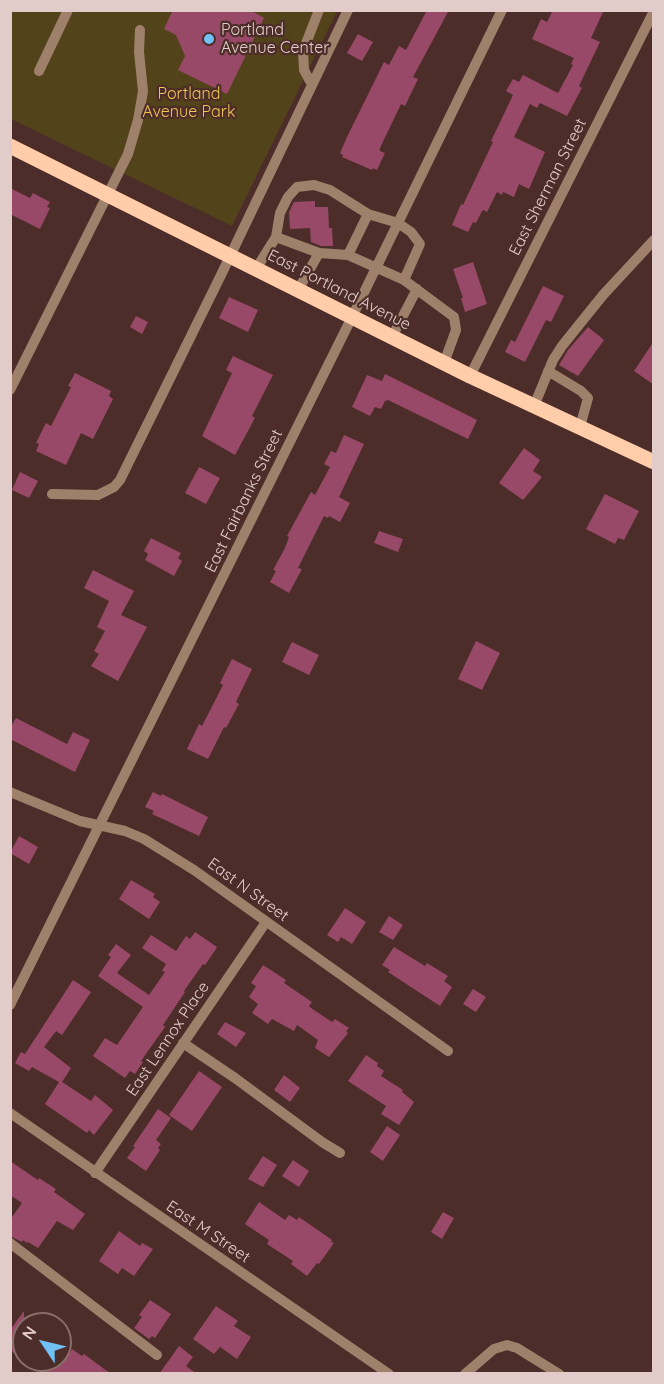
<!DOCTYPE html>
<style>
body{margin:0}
#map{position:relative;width:664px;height:1384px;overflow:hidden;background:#4d2d29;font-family:Quicksand,sans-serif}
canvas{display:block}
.frame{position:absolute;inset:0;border:12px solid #e2ccc9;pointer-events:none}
.north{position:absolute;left:12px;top:1312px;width:60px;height:60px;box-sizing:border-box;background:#4d2d29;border:2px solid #896d69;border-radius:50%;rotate:305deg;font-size:16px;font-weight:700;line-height:24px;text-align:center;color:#e2ccc9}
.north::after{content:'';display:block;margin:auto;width:21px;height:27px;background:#71c1f5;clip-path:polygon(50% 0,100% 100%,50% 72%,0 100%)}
</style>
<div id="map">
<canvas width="664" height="1384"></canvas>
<div class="frame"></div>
<div class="north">N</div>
</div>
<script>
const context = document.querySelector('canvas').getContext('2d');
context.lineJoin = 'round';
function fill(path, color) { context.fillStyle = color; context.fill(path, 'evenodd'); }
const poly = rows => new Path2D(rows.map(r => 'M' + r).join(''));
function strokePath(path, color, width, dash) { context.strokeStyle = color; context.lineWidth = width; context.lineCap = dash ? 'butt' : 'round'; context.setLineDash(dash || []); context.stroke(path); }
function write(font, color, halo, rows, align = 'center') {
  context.font = font + ' Quicksand,sans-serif'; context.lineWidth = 4.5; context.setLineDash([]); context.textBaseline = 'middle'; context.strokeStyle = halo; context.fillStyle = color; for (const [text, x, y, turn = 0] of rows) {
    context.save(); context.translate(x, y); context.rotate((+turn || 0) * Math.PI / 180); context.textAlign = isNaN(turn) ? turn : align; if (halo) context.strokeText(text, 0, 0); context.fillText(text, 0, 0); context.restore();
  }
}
fill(poly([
 [10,11,337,11,232,226,11,119]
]), '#53431a');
fill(poly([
 [173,10,250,10,264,18,227,94,178,70,185,56,176,35,164,29],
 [427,10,449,10,413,77,418,79,405,106,401,104,380,148,380,151,385,153,377,170,373,168,372,170,342,157,343,155,340,153,347,137,384,62,389,65,399,46,406,50],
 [553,10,604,10,591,38,600,42,579,86,582,88,567,116,540,103,537,108,530,104,514,137,545,152,529,189,519,184,514,197,503,192,502,195,497,192,487,212,484,210,482,211,476,223,473,222,468,232,452,225,461,204,463,205,493,142,491,141,513,95,506,91,513,79,519,82,523,75,558,93,573,65,571,64,574,58,532,39,541,19,547,22],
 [358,34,373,42,362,61,347,53],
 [10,188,30,198,33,193,50,202,47,207,50,208,40,229,10,214],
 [315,201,315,207,328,207,329,228,332,228,333,246,321,246,311,242,310,228,290,229,289,212,294,202],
 [473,262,487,304,465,312,461,298,463,298,453,269],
 [543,286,564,296,551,322,546,320,525,362,505,352,511,340,515,342],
 [229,297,258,310,248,332,219,318],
 [136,316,148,322,142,334,130,327],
 [588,327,604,340,578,376,559,365,568,350],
 [654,341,654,385,634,371],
 [233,356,273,375,252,416,255,418,235,455,202,436,232,373,226,370],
 [75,373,111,391,109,396,113,399,93,439,81,433,66,465,36,451,39,444,36,443,46,423,51,426,67,395,71,387,68,386],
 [385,374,477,420,468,439,388,400,385,401,381,409,375,407,370,416,352,407,367,375,382,381],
 [344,435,364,444,339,497,350,503,340,522,329,516,328,518,324,516,298,568,302,569,289,593,270,582,276,571,273,570,285,548,289,537,287,536,311,492,315,495,330,467,324,464,331,451,336,453],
 [524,448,540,460,533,471,542,477,523,500,499,483],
 [199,467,220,478,206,504,185,493],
 [20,472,38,481,29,498,12,490],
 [605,494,639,511,624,540,618,538,615,544,586,529],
 [379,531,403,539,398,552,374,543],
 [151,538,181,553,178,558,182,561,174,576,145,560,148,554,144,551],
 [93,570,134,591,121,615,147,627,118,681,91,666,99,654,94,651,105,631,97,627,109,601,84,588],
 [476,641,500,653,482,690,458,679],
 [292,642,319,655,309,675,282,662],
 [232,659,252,669,236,702,239,704,226,728,224,727,208,759,187,749,199,724,202,726,223,685,220,683],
 [16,718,67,744,73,732,90,740,75,772,10,739,10,728],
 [153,792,161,796,162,794,208,817,199,836,152,814,154,811,145,807],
 [19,836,38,847,29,864,10,853],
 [131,880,155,894,153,897,160,902,149,919,119,899],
 [345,908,366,922,352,944,341,937,338,942,327,935],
 [389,916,403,925,393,940,379,932],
 [195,932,217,947,216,949,205,965,203,964,184,991,185,992,163,1025,165,1027,141,1061,143,1062,135,1074,130,1071,125,1078,93,1056,105,1038,117,1045,143,1007,98,976,111,957,108,955,116,944,131,955,117,973,149,995,165,972,162,971,166,964,142,948,151,935,176,951,186,936,190,939],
 [394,947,425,966,427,963,448,976,444,981,452,987,440,1006,388,972,390,970,382,965],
 [263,965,286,980,284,983,312,1002,309,1006,311,1008,332,1022,335,1019,349,1028,346,1031,348,1033,329,1057,315,1048,318,1040,297,1025,294,1031,272,1019,268,1024,252,1013,258,1004,249,997,256,986,251,983],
 [73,980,91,992,62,1035,56,1031,44,1047,71,1068,62,1082,91,1101,95,1095,113,1110,94,1135,89,1130,87,1133,45,1104,59,1082,32,1067,29,1071,15,1063,21,1052,25,1054],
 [473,989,486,997,476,1012,463,1004],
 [225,1022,246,1033,236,1047,217,1034],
 [366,1055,378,1063,377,1066,384,1071,381,1076,403,1090,402,1092,414,1102,399,1125,381,1114,386,1106,348,1081],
 [199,1071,222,1087,192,1131,169,1115],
 [284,1075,300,1088,290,1102,274,1090],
 [158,1109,171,1118,156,1140,161,1144,158,1148,160,1150,146,1171,127,1158,135,1147,133,1146],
 [387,1126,400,1135,383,1161,370,1152],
 [263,1156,277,1165,263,1187,248,1179],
 [293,1160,309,1171,299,1187,282,1176],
 [10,1161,38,1180,39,1178,56,1189,54,1192,85,1214,73,1230,57,1221,38,1248,28,1242,27,1243,23,1240,22,1242,10,1236,10,1220,22,1203,10,1195],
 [259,1202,285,1220,289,1215,297,1220,299,1217,332,1240,331,1242,334,1243,319,1264,317,1263,307,1276,291,1264,293,1261,267,1244,269,1240,245,1224],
 [443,1212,454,1218,442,1239,431,1232],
 [119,1231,140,1246,142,1243,153,1249,134,1276,122,1268,118,1274,99,1261],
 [150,1300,171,1314,155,1338,152,1336,149,1339,134,1328,142,1317,139,1315],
 [216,1306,238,1321,234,1326,251,1337,237,1359,220,1347,214,1354,193,1339],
 [24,1311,24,1360,10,1350,10,1330],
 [179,1346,193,1357,186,1366,197,1374,159,1374],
 [72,1349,82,1356,84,1354,111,1374,40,1374,22,1360,64,1360]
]), '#984967');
strokePath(poly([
 [39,71,68,10],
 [311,83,304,70,303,51,319,10],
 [276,237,280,213,288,197,297,187,314,185,330,190,368,214],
 [256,269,276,237,319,253,348,255],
 [404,280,420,244,411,232,398,223,368,214,348,255,404,280,454,317,456,330,444,363],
 [298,290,319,253],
 [392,337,417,289],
 [548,371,581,391,588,398,580,427],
 [470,376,654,11],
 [10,390,128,154,138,120,143,91,139,52,140,30],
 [534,406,553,360,562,346,603,295,654,240],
 [52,494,98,495,114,487,120,480,222,273,348,10],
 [10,792,80,821,125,831,144,839,194,870,448,1051],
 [10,1005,352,317,502,10],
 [183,1043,235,1078,322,1142,340,1153],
 [10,1113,389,1374],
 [95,1173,266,922],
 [10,1243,157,1355],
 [465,1374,494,1349,507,1345,517,1348,559,1374]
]), '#9f816b', 10);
strokePath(poly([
 [10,146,470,376,654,462]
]), '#ffcda9', 15);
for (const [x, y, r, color] of [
 [209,39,6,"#71c1f5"]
]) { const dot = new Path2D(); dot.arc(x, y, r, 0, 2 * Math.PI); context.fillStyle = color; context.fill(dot); strokePath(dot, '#4d2d29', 2); }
write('16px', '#e2ccc9', '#4d2d29', [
 ["Portland",221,30],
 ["Avenue Center",221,48]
], 'left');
write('16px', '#f1c653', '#4d2d29', [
 ["Portland",189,94],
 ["Avenue Park",189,112]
]);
write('16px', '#e2ccc9', '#4d2d29', [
 ["East Sherman Street",548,187,-63],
 ["East Portland Avenue",339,290,27],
 ["East Fairbanks Street",244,501,-64],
 ["East N Street",248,890,36],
 ["East Lennox Place",168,1039,-56],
 ["East M Street",208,1232,34]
]);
</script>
